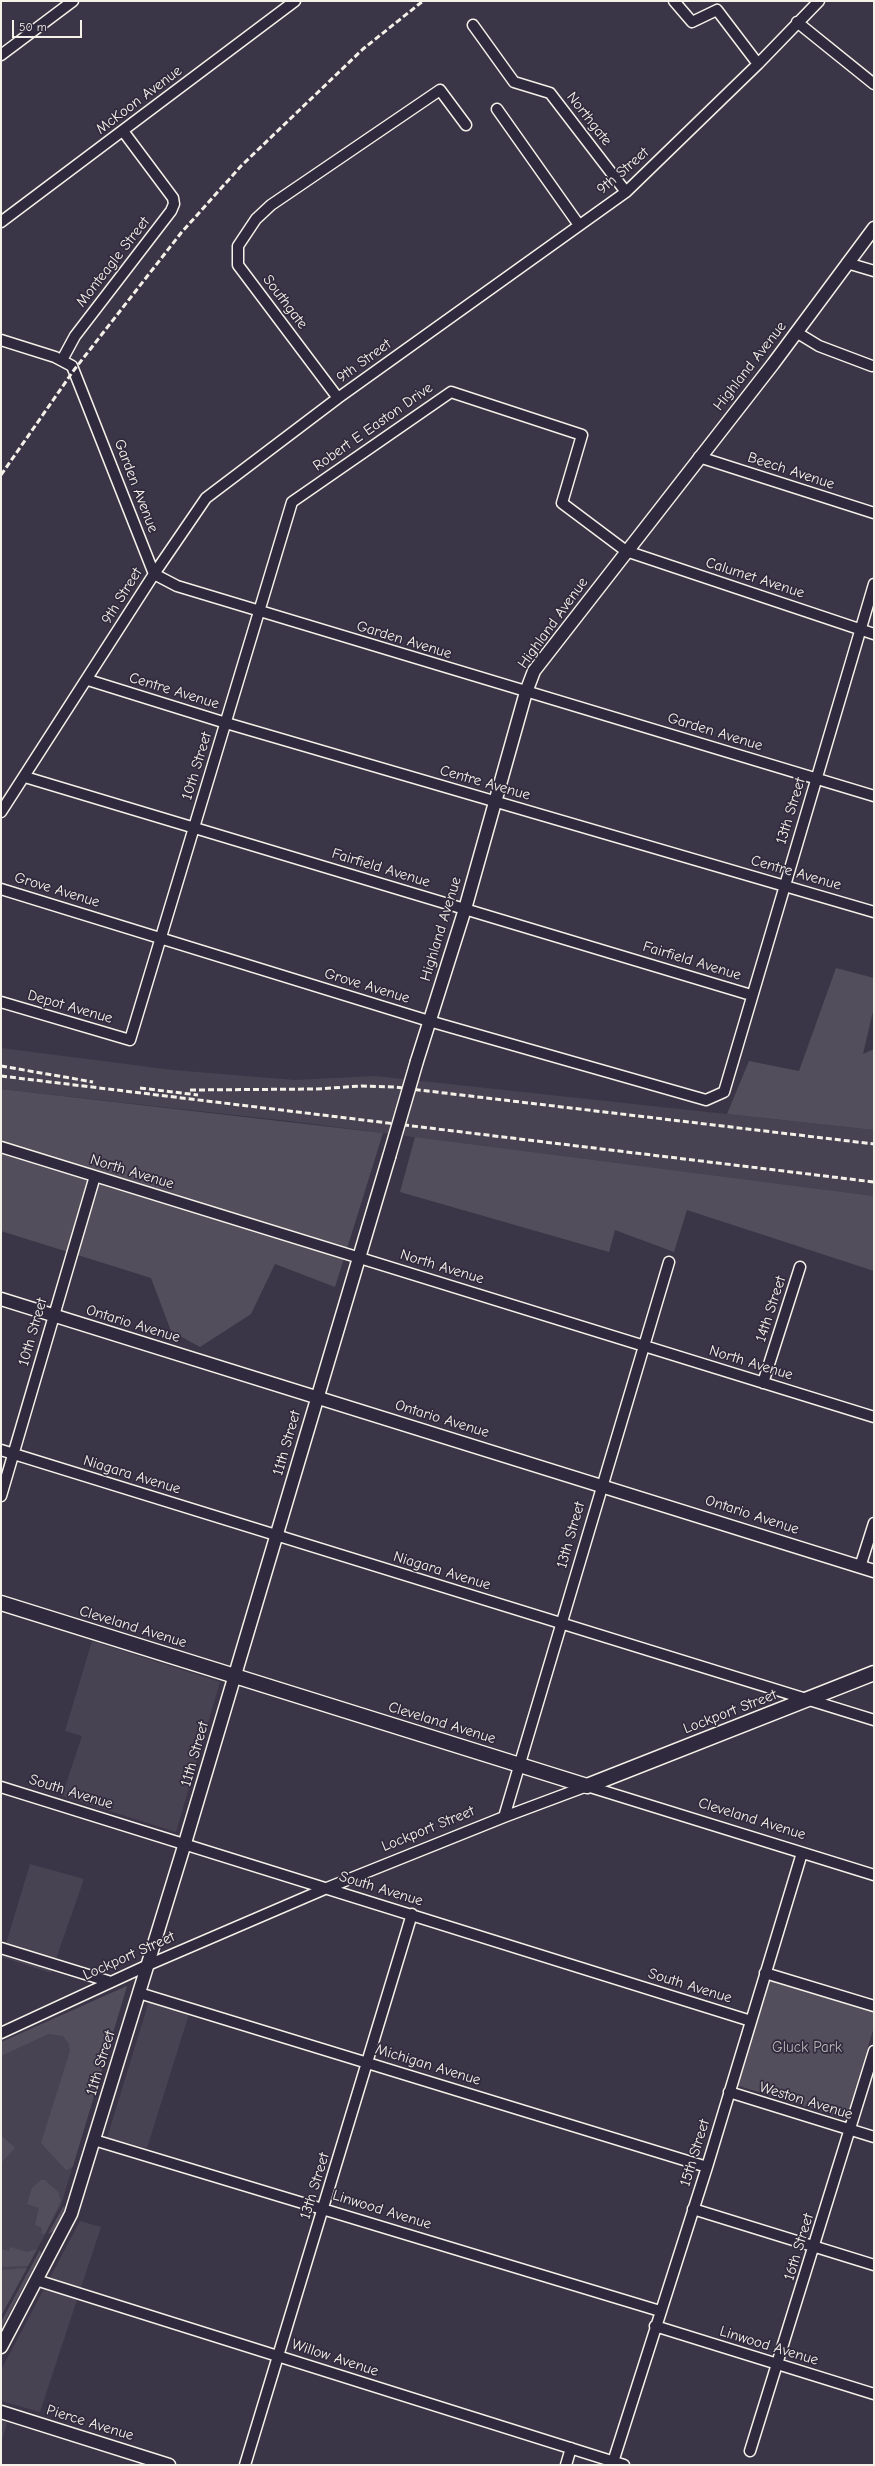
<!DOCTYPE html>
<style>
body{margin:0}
#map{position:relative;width:875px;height:2466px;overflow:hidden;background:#3b3647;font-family:"Comic Neue",sans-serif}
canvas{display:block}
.frame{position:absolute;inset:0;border:2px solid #f4f1e8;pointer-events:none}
.scale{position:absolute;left:12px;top:20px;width:70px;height:18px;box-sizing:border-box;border:2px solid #f4f1e8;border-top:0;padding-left:5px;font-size:12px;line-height:14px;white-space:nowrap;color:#f4f1e8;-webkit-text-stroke:3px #2f2a3d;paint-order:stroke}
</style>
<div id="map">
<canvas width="875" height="2466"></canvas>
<div class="frame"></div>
<div class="scale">50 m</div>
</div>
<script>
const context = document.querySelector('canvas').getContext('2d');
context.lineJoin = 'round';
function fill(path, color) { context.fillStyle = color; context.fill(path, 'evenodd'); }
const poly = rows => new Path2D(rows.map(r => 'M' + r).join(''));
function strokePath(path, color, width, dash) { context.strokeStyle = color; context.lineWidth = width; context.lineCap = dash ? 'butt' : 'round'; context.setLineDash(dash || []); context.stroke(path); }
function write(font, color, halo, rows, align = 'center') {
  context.font = font + ' "Comic Neue",sans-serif'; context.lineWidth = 3.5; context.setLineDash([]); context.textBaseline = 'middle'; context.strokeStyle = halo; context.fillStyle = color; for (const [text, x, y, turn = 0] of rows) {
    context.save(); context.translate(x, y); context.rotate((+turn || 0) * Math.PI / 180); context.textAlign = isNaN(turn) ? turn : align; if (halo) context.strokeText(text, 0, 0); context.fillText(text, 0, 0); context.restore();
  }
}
fill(poly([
 [1,1048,173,1070,295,1080,375,1076,874,1130,874,1196,289,1121,1,1089],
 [92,1641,220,1682,176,1832,62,1796,82,1736,65,1731],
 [30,1864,84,1879,51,1973,2,1957],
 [127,1986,61,2205,1,2316,1,2043],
 [149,2001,189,2014,147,2148,107,2138],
 [80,2221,101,2227,40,2412,1,2401,1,2370],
 [1,2417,8,2420,1,2444]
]), '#484352');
fill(poly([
 [836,968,874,978,874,1007,863,1054,874,1049,874,1130,727,1114,749,1061,799,1071],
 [1,1089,383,1133,335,1287,275,1264,251,1314,200,1347,171,1331,151,1278,1,1231],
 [415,1137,874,1196,874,1271,687,1210,674,1252,615,1230,609,1252,400,1192],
 [769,1977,874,2010,874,2027,846,2119,736,2085],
 [127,1986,73,2166,68,2170,65,2169,41,2143,70,2051,69,2044,63,2036,48,2034,1,2056,1,2042],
 [1,2135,15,2148,1,2163],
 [41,2180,45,2180,58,2192,61,2201,45,2234,41,2233,42,2228,35,2225,39,2208,27,2204,32,2188],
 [63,2207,65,2207,64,2211,54,2231,48,2234],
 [10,2247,27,2252,37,2249,28,2266,1,2267,1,2249,9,2251],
 [40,2250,41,2254,1,2329,1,2322],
 [27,2268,1,2316,1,2270]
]), '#534e5c');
const minor = poly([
 [674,1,692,22,717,10,758,64],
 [797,22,874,84],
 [473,25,514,82,550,93,626,192],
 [1,55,73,1],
 [497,109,579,225],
 [1,222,295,1],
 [847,263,874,271],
 [796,332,819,346,872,366],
 [1,340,55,357,72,366,154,574,177,586,874,796],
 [62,360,75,336,171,211,174,204,173,198,123,131],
 [338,398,238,265,238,246,256,219,271,205,440,90,466,125],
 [699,457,874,513],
 [88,680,226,723,874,912],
 [25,777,751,995],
 [1,812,154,574,206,498,338,398,626,192,758,64,819,1],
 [1,889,429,1021,706,1100,724,1092,874,584],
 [1,1002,130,1040,292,502,451,392,582,435,562,503,626,551,874,634],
 [1,1147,874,1417],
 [763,1383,800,1267],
 [1,1450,874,1720],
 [1,1496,95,1176],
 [860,1567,874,1523],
 [1,1787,751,2021],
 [504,1817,669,1262],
 [1,1948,111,1982],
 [765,1973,874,2006],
 [139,1993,707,2167],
 [1,2033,148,1965,327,1888,504,1817,587,1786,874,1875],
 [729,2092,874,2137],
 [94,2140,660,2311],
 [693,2209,874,2265],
 [36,2280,624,2465],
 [655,2326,874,2394],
 [750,2451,874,2051],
 [613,2462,707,2167,802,1853],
 [245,2465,412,1914],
 [566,2465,571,2448]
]);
const tertiary = poly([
 [417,1061,465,909,526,692,534,671,773,364,874,228],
 [1,1299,874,1571],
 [1,2347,71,2214,185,1843,389,1157],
 [1,2412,169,2465]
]);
const secondary = poly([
 [1,1603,587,1786,874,1673]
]);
strokePath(minor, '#f4f1e8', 13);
strokePath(tertiary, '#f4f1e8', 15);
strokePath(secondary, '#f4f1e8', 17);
strokePath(minor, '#2f2a3d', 10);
strokePath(tertiary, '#2f2a3d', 12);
strokePath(secondary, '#2f2a3d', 14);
strokePath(poly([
 [1,475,74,370,181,233,241,166,363,49,423,1],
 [1,1066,93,1082],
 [1,1076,874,1182],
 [140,1088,198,1095],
 [190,1090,317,1089,361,1086,394,1087,874,1144]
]), '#f4f1e8', 3, [6, 3]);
const tertiaryBridge = poly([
 [389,1157,417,1061]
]);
strokePath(tertiaryBridge, '#f4f1e8', 15, []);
strokePath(tertiaryBridge, '#2f2a3d', 12);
write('15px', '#f4f1e8', '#2f2a3d', [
 ["McKoon Avenue",139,100,-37],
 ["Northgate",589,119,52],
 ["9th Street",623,171,-41],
 ["Monteagle Street",113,262,-52],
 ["Southgate",285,302,53],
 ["9th Street",364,361,-36],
 ["Highland Avenue",750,366,-52],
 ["Robert E Easton Drive",373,427,-35],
 ["Beech Avenue",791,471,18],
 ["Garden Avenue",136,486,69],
 ["Calumet Avenue",755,578,18],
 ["9th Street",122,596,-58],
 ["Highland Avenue",553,623,-54],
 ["Garden Avenue",404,640,17],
 ["Centre Avenue",174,691,17],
 ["Garden Avenue",715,732,17],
 ["10th Street",197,766,-73],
 ["Centre Avenue",485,783,16],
 ["13th Street",791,811,-73],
 ["Fairfield Avenue",381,868,17],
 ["Centre Avenue",796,873,16],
 ["Grove Avenue",57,890,17],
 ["Highland Avenue",441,929,-73],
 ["Fairfield Avenue",692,961,17],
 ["Grove Avenue",367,986,17],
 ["Depot Avenue",70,1007,16],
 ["North Avenue",132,1172,17],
 ["North Avenue",442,1267,17],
 ["14th Street",771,1309,-72],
 ["Ontario Avenue",133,1324,17],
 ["10th Street",33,1332,-74],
 ["North Avenue",751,1363,17],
 ["Ontario Avenue",442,1419,17],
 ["11th Street",287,1443,-74],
 ["Niagara Avenue",132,1475,17],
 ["Ontario Avenue",752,1515,18],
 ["13th Street",571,1535,-74],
 ["Niagara Avenue",442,1571,17],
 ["Cleveland Avenue",133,1627,17],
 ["Lockport Street",730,1712,-21],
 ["Cleveland Avenue",442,1723,17],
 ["11th Street",195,1754,-74],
 ["South Avenue",71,1792,17],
 ["Cleveland Avenue",752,1819,17],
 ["Lockport Street",428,1829,-22],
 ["South Avenue",381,1889,17],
 ["Lockport Street",129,1956,-24],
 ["South Avenue",690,1986,17],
 ["11th Street",101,2063,-73],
 ["Michigan Avenue",428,2065,17],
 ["Weston Avenue",806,2101,17],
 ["15th Street",695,2153,-73],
 ["13th Street",315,2186,-73],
 ["Linwood Avenue",382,2210,17],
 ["16th Street",799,2247,-73],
 ["Linwood Avenue",769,2346,17],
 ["Willow Avenue",335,2358,18],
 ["Pierce Avenue",90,2423,17]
]);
write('15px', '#bcb8b7', '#2f2a3d', [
 ["Gluck Park",807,2048]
]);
</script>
